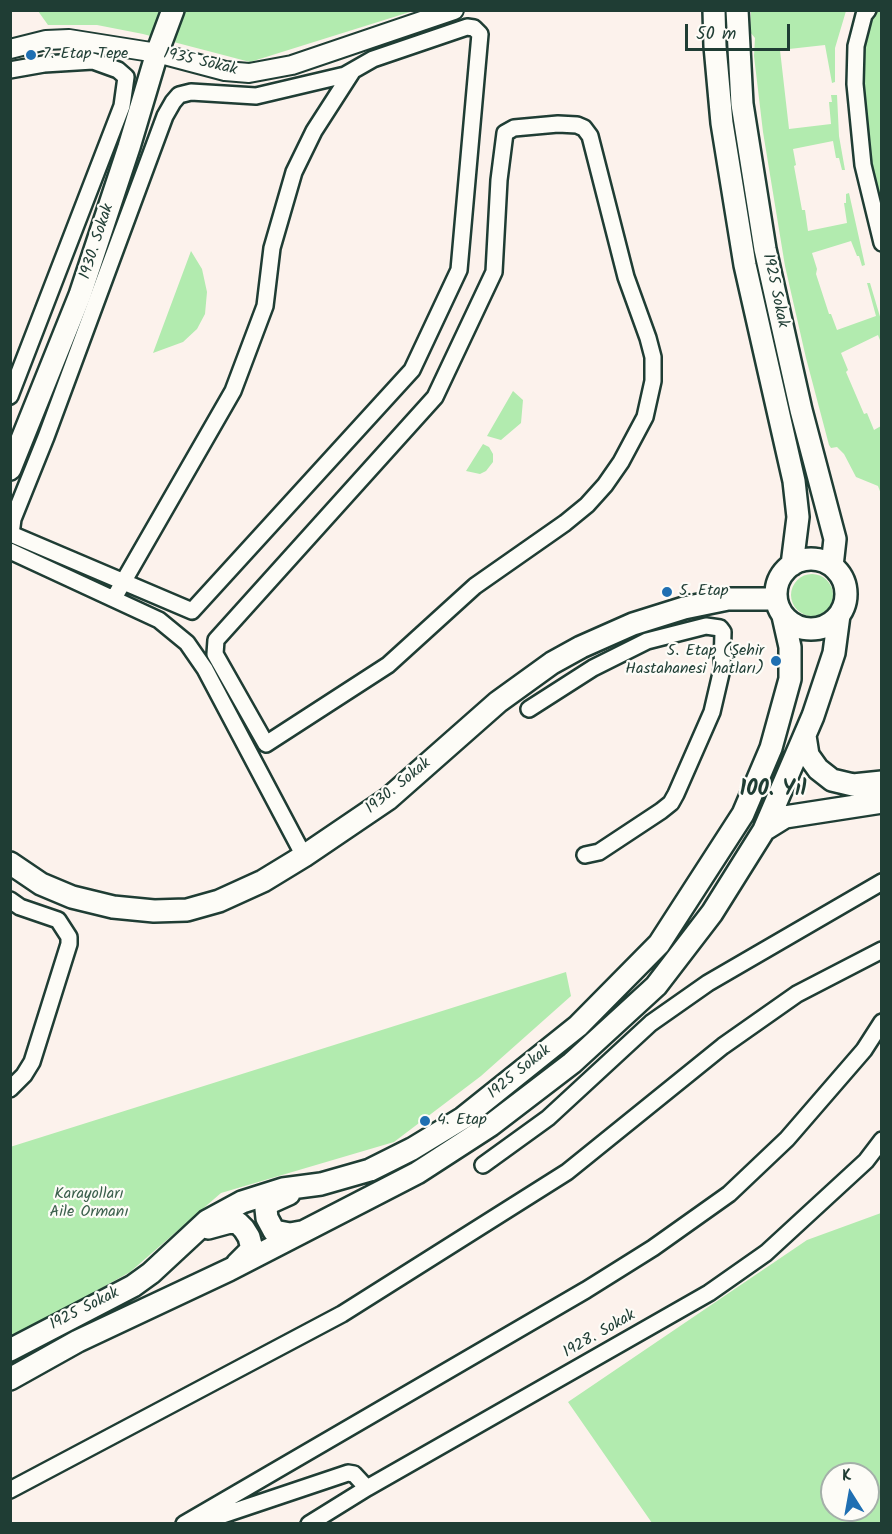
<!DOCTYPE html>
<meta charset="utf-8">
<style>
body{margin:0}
#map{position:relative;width:892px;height:1534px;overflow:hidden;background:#fcf2ec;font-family:Kalam,sans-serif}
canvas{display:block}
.frame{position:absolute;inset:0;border:12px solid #1f3d34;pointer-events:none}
.north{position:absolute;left:820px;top:1462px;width:60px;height:60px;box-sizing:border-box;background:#fdfcf7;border:2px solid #a4b0a9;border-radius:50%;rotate:349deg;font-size:16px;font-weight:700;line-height:24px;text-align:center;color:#1f3d34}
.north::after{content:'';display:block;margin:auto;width:21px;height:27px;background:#1f6fb2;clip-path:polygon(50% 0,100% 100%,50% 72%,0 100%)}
.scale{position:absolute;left:685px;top:24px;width:105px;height:27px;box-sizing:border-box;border:3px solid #1f3d34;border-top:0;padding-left:8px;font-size:18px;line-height:21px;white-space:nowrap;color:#1f3d34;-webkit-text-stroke:4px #fdfcf7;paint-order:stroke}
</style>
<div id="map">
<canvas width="892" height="1534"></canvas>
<div class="frame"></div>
<div class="north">K</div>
<div class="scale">50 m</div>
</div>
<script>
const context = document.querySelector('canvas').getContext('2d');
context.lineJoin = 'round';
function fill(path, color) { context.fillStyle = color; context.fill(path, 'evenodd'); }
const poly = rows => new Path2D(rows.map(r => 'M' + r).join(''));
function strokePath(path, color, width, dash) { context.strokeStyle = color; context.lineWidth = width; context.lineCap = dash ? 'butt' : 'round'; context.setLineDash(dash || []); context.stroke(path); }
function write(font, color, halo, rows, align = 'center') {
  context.font = font + ' Kalam,sans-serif'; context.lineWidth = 4.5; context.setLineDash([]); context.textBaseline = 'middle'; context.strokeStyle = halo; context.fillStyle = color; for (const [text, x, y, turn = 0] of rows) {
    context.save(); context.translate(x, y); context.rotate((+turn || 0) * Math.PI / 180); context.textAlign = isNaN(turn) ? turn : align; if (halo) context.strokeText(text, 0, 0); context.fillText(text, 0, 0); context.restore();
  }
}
fill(poly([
 [38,11,413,11,250,62,143,34,97,25,48,25],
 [751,11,846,11,835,48,835,82,832,83,825,45,780,50,789,129,831,124,829,102,832,102,831,95,837,95,839,136,845,170,842,170,839,158,836,158,833,141,793,149,796,165,794,166,802,210,805,210,808,231,847,223,844,203,846,203,846,194,849,193,865,265,862,266,859,256,857,256,851,241,812,253,817,269,816,274,829,314,831,314,837,330,876,316,867,283,870,283,881,320,881,343,878,335,841,353,848,370,846,372,864,414,867,413,874,430,881,426,881,494,878,486,856,477,844,454,837,447,831,448,829,445,806,358,785,266,763,132,754,56,755,38,750,32],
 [875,11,881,11,881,220,870,156,863,75,863,50,870,17],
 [191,251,202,269,207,292,205,314,197,329,183,342,153,353],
 [513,391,523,400,521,423,501,440,487,436],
 [483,444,489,447,493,454,493,462,486,471,480,474,466,471],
 '791 595a21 21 0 1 1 42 0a21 21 0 1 1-42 0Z',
 [566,972,571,996,481,1076,394,1142,221,1193,130,1272,11,1339,10,1147],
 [881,1213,881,1523,652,1523,568,1402,807,1240],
 [832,1474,868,1474,868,1510,832,1510]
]), '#b2ebaf');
const minor = poly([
 [868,10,864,15,856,46,855,84,863,165,882,243],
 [467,27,474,28,480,34,459,270,412,370,192,611,11,534,13,519,46,437,165,116,173,102,179,95,191,92,256,96,345,75,373,59,467,27],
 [10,70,44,64,93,61,118,70,126,77,122,106,10,396],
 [558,124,577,125,584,128,590,136,626,277,648,338,653,357,653,381,645,417,621,462,605,485,587,505,565,523,475,586,388,665,266,744,215,654,216,640,435,397,494,272,499,180,505,133,514,128,558,124],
 [10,551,159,620,187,643,205,669,304,856],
 [114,598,233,391,265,306,272,248,294,172,314,131,352,72],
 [529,709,593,668,647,641,706,626,720,628,723,632,722,669,712,712,676,794,671,803,661,811,599,852,585,855],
 [10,900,20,907,58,920,69,937,69,944,32,1062,24,1075,10,1089],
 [483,1165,548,1118,651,1023,708,983,882,882],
 [10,1490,342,1314,567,1172,723,1046,797,994,882,950],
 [195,1522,217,1517,348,1473,354,1474,367,1488],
 [184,1524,586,1290,653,1248,729,1194,787,1139,864,1050,882,1022],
 [309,1524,367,1488,709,1293,766,1253,866,1161,882,1140]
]);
const tertiary = poly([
 [10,49,46,40,69,39,157,53,225,71,249,73,292,65,454,10]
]);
const secondary = poly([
 [714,10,715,46,722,123,745,265,794,481,798,517,792,565],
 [737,10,742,104,765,249,801,410,835,539,832,566],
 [10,469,80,295,129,147,157,53,173,10],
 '776 594a35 35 0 1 1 70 0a35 35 0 1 1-70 0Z',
 [805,736,808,755,818,769,832,780,853,785,882,782],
 [764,830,785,817,882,802],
 [10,863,41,884,72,897,113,907,154,911,187,910,219,901,263,881,304,856,388,799,498,702,552,663,581,647,633,624,684,608,728,599,776,599],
 [289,1194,269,1203,266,1209,267,1218,274,1231,290,1234,301,1232],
 [208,1228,230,1222,238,1223,244,1229,249,1237,252,1249,237,1264],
 [10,1350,133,1286,151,1273,207,1221,242,1202,283,1189,321,1184,370,1170,412,1149,463,1118,578,1026,659,944,743,814,771,748,790,679,790,647,783,616],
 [10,1379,78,1341,229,1270,417,1173,491,1125,572,1063,656,986,712,913,764,830,813,716,834,653,839,615]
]);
strokePath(minor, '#1f3d34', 20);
strokePath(tertiary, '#1f3d34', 22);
strokePath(secondary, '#1f3d34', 26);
strokePath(minor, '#fdfcf7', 15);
strokePath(tertiary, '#fdfcf7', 18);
strokePath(secondary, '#fdfcf7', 21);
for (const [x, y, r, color] of [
 [31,55,6,"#1f6fb2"],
 [667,592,6,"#1f6fb2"],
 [776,661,6,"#1f6fb2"],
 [425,1121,6,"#1f6fb2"]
]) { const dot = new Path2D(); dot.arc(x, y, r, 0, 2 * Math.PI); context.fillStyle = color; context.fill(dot); strokePath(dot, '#fdfcf7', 2); }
write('16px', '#1f3d34', '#fdfcf7', [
 ["7. Etap Tepe",43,55],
 ["5. Etap",679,592],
 ["5. Etap (Şehir",764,652,"right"],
 ["Hastahanesi hatları)",764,670,"right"],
 ["4. Etap",437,1121]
], 'left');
write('16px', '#1f3d34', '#fdfcf7', [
 ["1935 Sokak",200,63,13],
 ["1930. Sokak",98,242,-72],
 ["1925 Sokak",774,291,78],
 ["1930. Sokak",399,787,-39],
 ["1925 Sokak",520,1073,-39],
 ["1925 Sokak",85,1310,-27],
 ["1928. Sokak",600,1335,-30]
]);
write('16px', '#3c604d', '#fdfcf7', [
 ["Karayolları",89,1195],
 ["Aile Ormanı",89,1213]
]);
write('bold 22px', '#1f3d34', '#fdfcf7', [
 ["100. Yıl",773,791]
]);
</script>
